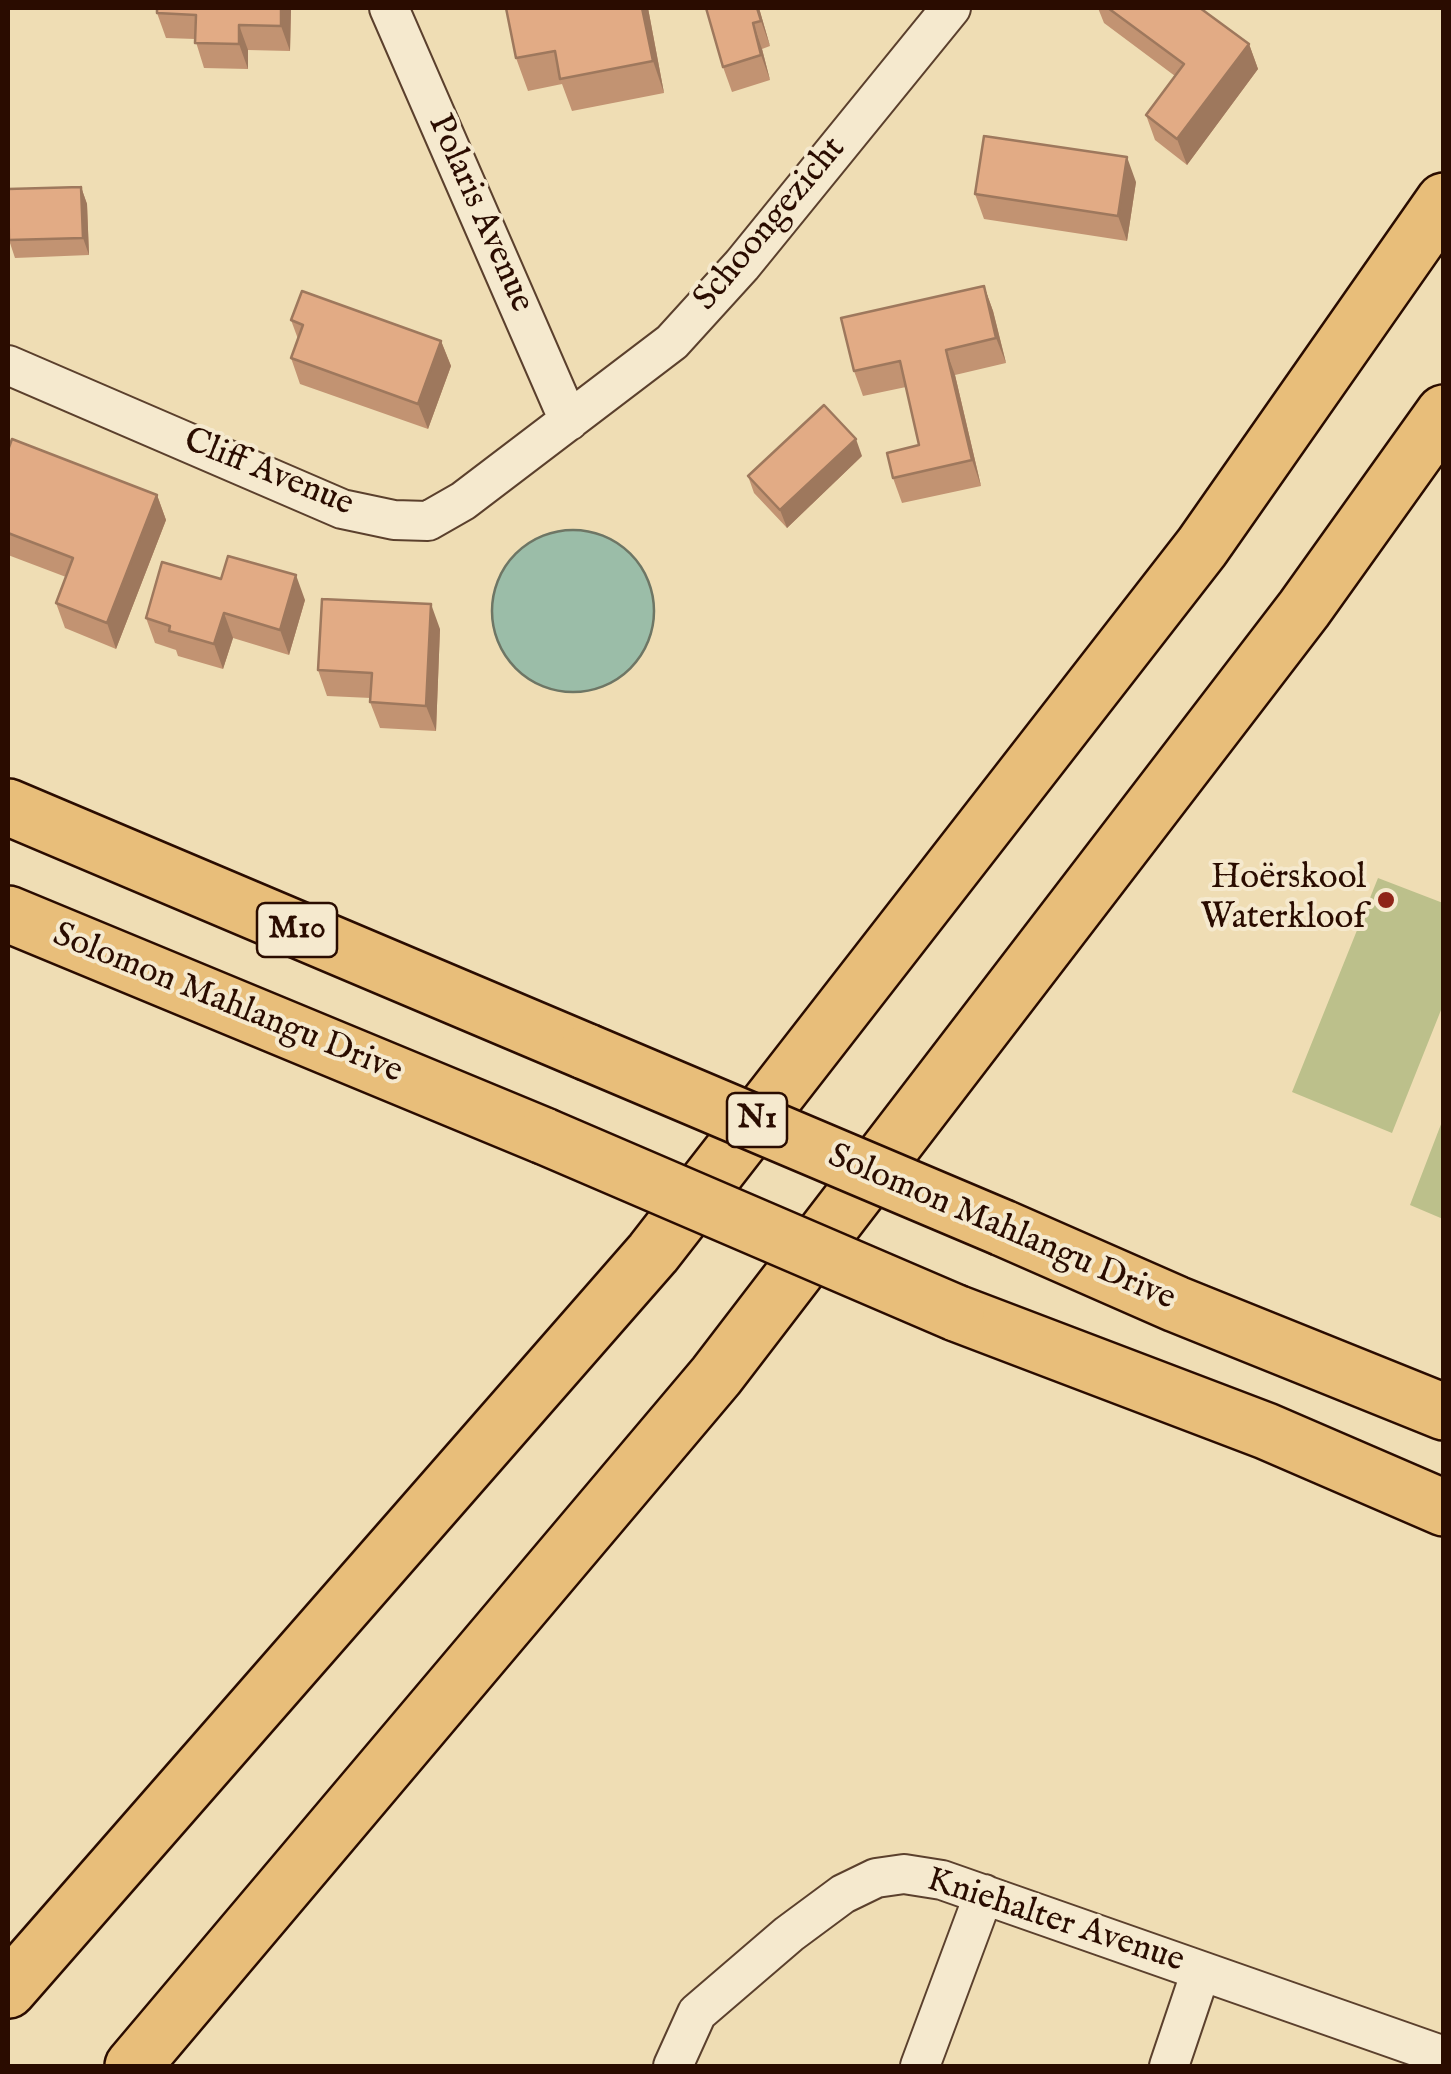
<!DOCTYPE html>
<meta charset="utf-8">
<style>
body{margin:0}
#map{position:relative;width:1451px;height:2074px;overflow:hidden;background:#efddb4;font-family:"IM FELL English",serif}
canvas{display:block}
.frame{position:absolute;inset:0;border:10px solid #2a0c00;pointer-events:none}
</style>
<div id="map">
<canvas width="1451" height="2074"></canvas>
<div class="frame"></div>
</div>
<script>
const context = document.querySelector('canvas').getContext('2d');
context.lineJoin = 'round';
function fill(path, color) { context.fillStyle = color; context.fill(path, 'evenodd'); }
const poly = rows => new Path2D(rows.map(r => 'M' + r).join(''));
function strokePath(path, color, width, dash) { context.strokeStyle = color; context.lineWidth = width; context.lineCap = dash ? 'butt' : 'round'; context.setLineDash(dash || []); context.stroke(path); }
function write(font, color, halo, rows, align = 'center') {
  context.font = font + ' "IM FELL English",serif'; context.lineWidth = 8; context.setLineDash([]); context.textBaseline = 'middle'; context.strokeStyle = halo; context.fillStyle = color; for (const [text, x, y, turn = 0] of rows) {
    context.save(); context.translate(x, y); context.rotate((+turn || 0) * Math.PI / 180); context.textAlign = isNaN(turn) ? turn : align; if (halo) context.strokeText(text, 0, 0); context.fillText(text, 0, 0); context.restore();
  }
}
fill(poly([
 [1378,878,1443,903,1443,1005,1392,1133,1292,1092],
 [1443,1119,1443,1219,1410,1205]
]), '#bcc08b');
const water = poly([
 '492 611a81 81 0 1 1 162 0a81 81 0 1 1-162 0Z'
]);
fill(water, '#9bbda8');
strokePath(water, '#6e7665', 2.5);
const street = poly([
 [389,8,569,421],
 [8,365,342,509,394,520,428,521,463,501,672,342,742,265,951,8],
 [673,2066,697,2013,789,1934,843,1894,876,1878,904,1874,942,1880,1444,2056],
 [920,2066,984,1894],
 [1169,2066,1201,1971]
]);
const primary = poly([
 [8,807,587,1052],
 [8,914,544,1136],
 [1003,1228,1176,1304,1444,1412],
 [956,1313,1266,1431,1444,1508]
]);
const highway = poly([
 [8,1990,653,1253,1202,547,1444,201],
 [133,2066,716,1376,1304,609,1444,413]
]);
strokePath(street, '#5b402d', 42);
strokePath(primary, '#2a0c00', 60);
strokePath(highway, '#2a0c00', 60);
strokePath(street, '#f5e9ce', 38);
strokePath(primary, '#e8be7a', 55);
strokePath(highway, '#e8be7a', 55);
const primaryBridge = poly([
 [587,1052,1003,1228],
 [544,1136,956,1313]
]);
strokePath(primaryBridge, '#2a0c00', 60, []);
strokePath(primaryBridge, '#e8be7a', 55);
fill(poly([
 [291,8,290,51,248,50,248,69,204,68,195,39,166,38,157,13],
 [648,8,664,93,572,111,562,84,528,91,516,58],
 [759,8,770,46,762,49,770,80,732,92,723,67],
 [1098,8,1200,8,1249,44,1258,69,1187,165,1155,140,1146,115,1175,76,1104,23],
 [1136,182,1127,241,984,219,975,194],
 [81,187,87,204,89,255,15,258,9,240],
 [984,286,993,311,1006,363,955,375,981,486,902,503,893,478,919,445,906,387,863,396,854,371],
 [291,320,441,341,451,366,428,429,300,384,291,358,298,339],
 [8,450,157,495,166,520,116,649,65,628,56,603,66,577,8,555],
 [862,456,787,528,754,493,748,476],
 [221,579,305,600,289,655,233,638,223,669,178,656,176,650,155,643,146,618],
 [440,629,436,731,380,728,370,702,371,698,327,696,318,670]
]), '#c29372');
fill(poly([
 [281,8,291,8,290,51,281,26],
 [642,8,648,8,664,93,653,61],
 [757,8,759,8,770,46,761,21],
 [753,23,762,49,770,80,761,55],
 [239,25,248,50,248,69,239,44],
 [1249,44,1258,69,1187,165,1177,139],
 [1127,157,1136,182,1127,241,1118,216],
 [81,187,87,204,89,255,83,238],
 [984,286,993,311,1006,363,996,338],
 [441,341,451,366,428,429,418,404],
 [946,350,955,375,981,486,972,460],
 [856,439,862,456,787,528,780,510],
 [157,495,166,520,116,649,107,623],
 [296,575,305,600,289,655,280,630],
 [431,604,440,629,436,731,426,706],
 [224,613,233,638,223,669,214,644]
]), '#9e785d');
const building = poly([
 [157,8,281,8,281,26,239,25,239,44,195,43,196,15,157,13,157,8],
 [506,8,642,8,653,61,560,79,555,51,516,58,506,8],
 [706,8,757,8,761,21,753,23,761,55,723,67,706,8],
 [1108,8,1200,8,1249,44,1177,139,1146,115,1184,64,1108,8],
 [984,136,1127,157,1118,216,975,194,984,136],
 [81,187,83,238,9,240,8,189,81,187],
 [984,286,996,338,946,350,972,460,893,478,887,453,919,445,900,361,854,371,841,318,984,286],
 [302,291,441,341,418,404,291,358,303,325,291,320,302,291],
 [824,405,856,439,780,510,748,476,824,405],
 [12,439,157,495,107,623,56,603,73,558,8,533,8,450,12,439],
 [228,556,296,575,280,630,224,613,214,644,169,631,170,626,146,618,162,562,221,579,228,556],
 [322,599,431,604,426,706,370,702,372,673,318,670,322,599]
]);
fill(building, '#e2ab85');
strokePath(building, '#9e785d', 2.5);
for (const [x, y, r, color] of [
 [1386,900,10,"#8f2418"]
]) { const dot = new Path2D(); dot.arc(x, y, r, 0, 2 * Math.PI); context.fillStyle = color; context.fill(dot); strokePath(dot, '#f5e9ce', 4); }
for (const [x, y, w] of [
 [297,930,80],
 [757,1120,60]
]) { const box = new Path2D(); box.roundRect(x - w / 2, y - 27, w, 54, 8); context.fillStyle = '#f5e9ce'; context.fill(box); strokePath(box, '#2a0c00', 2.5); }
write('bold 32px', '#2a0c00', null, [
 ["M10",297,930],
 ["N1",757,1120]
]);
write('35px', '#2a0c00', '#f5e9ce', [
 ["Polaris Avenue",479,214,66],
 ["Schoongezicht",771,225,-50],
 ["Cliff Avenue",268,474,22],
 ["Solomon Mahlangu Drive",227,1005,22],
 ["Solomon Mahlangu Drive",1001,1229,23],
 ["Kniehalter Avenue",1055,1922,18]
]);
write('35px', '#2a0c00', '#f5e9ce', [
 ["Hoërskool",1366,880],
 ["Waterkloof",1366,920]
], 'right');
</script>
